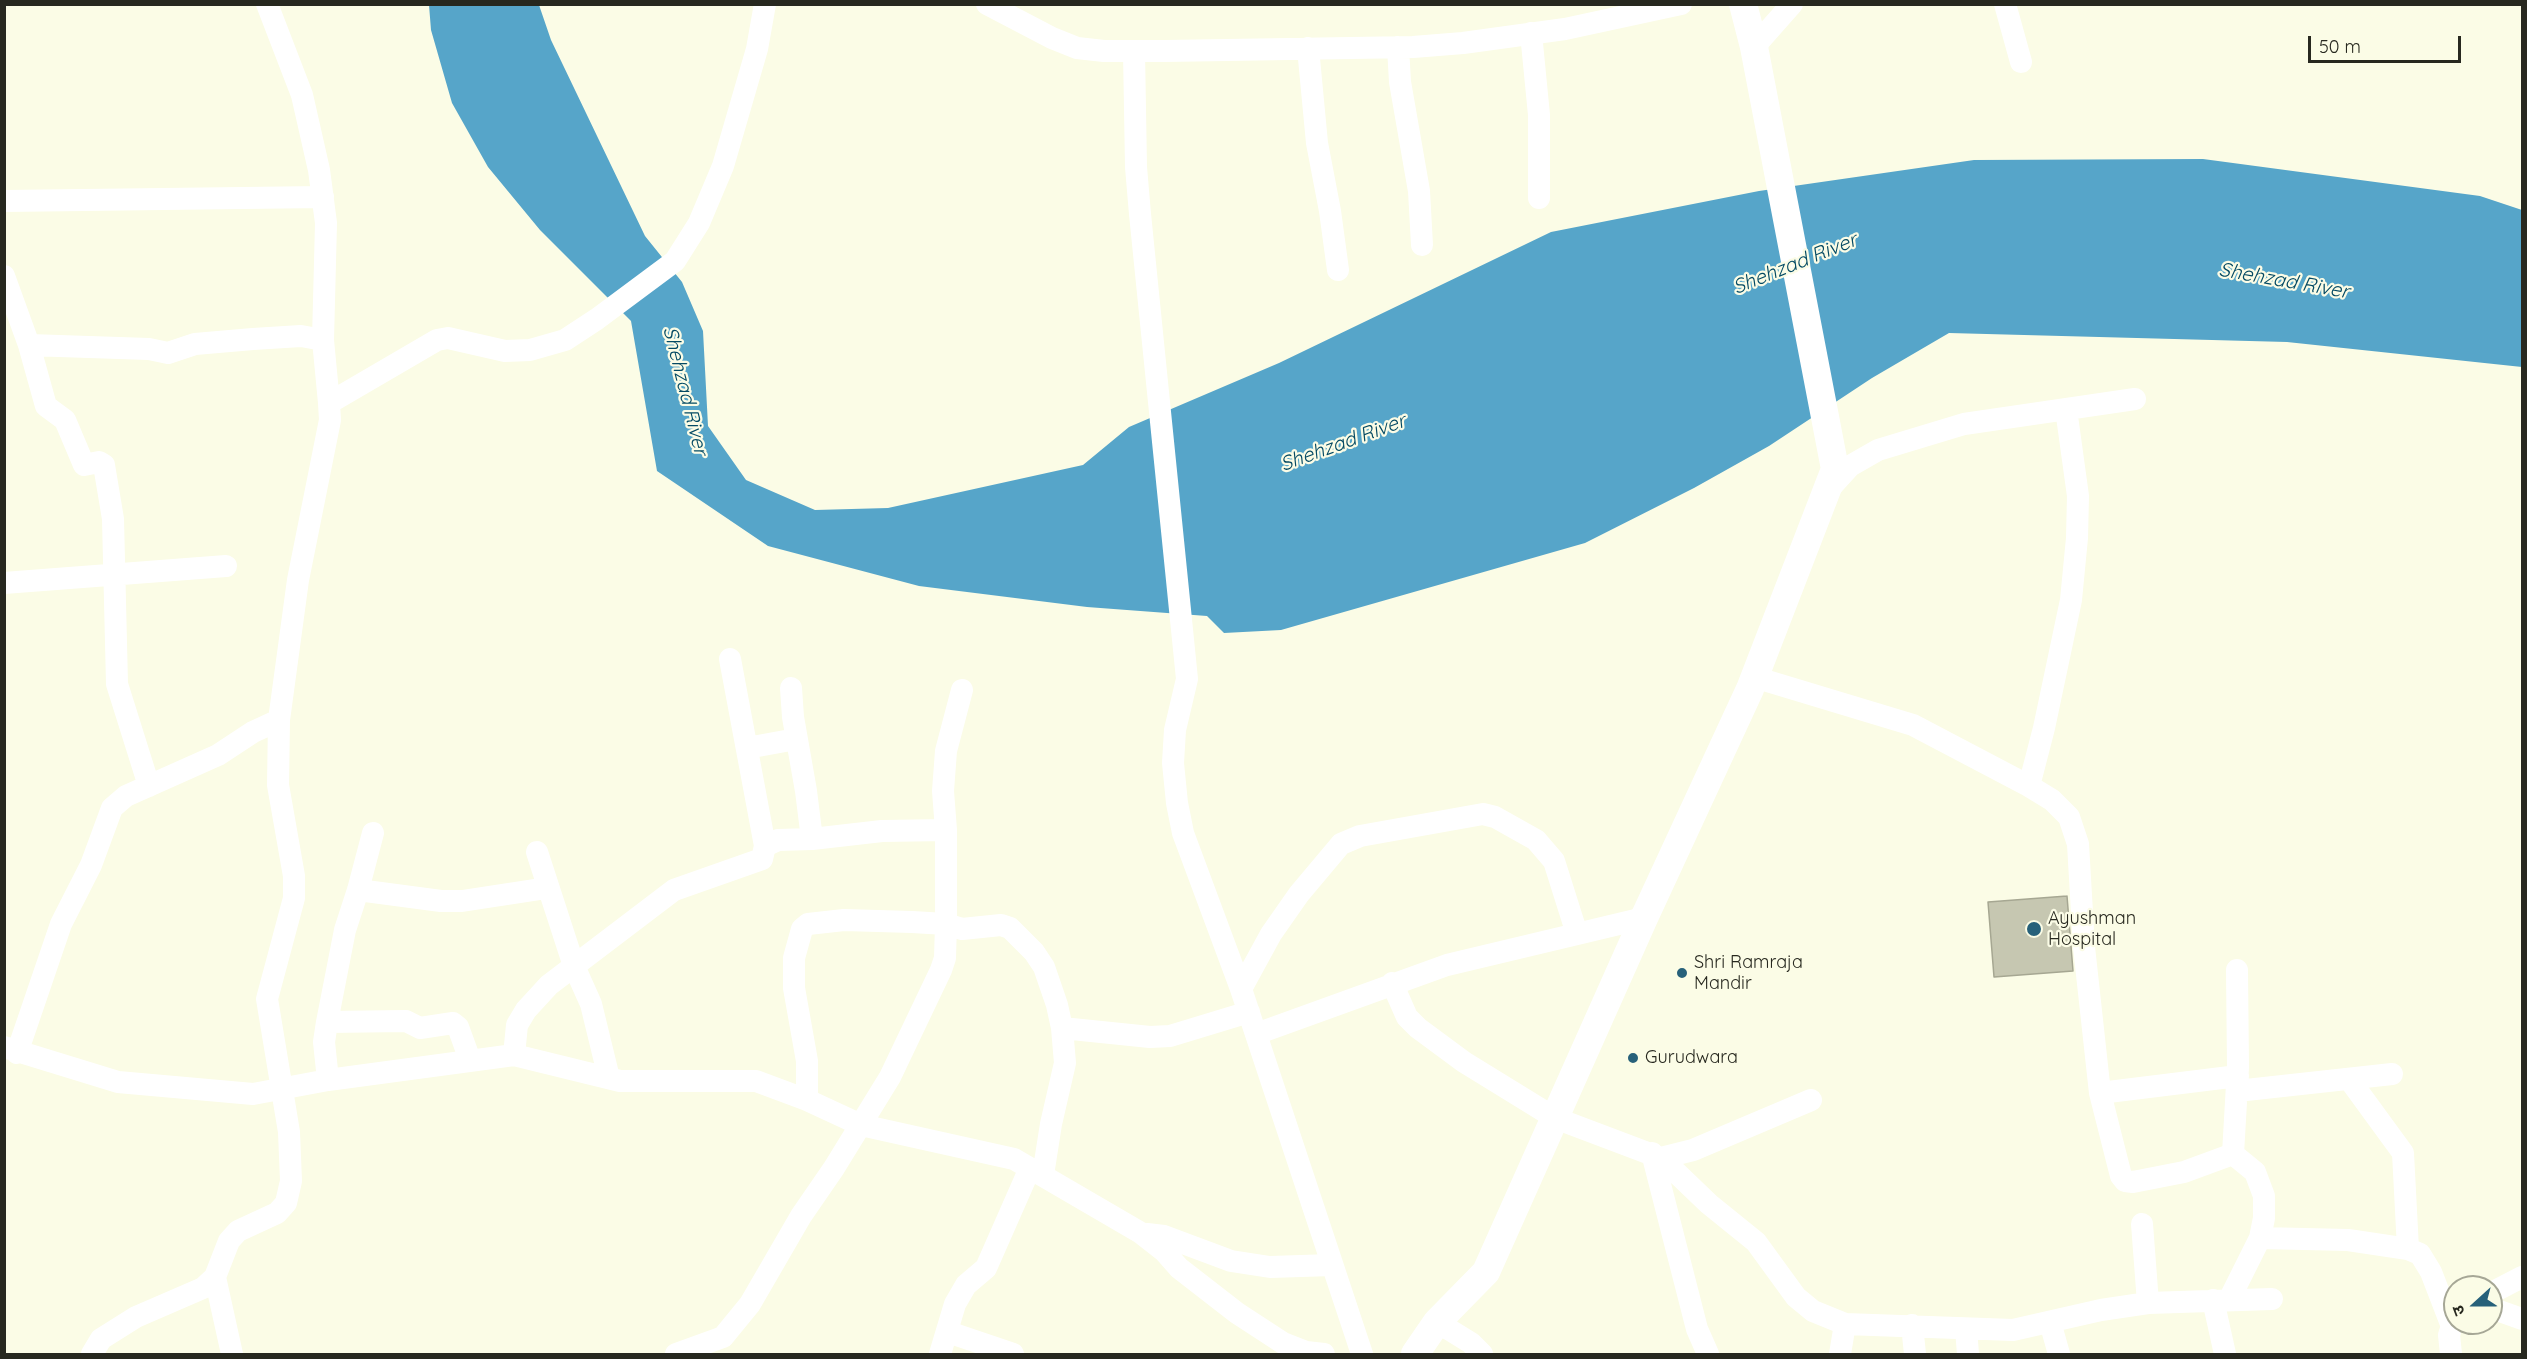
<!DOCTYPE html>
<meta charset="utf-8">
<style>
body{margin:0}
#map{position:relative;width:2527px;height:1359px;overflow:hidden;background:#fbfce6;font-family:Quicksand,"Noto Sans Devanagari",sans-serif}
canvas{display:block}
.frame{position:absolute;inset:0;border:6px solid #27281f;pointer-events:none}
.north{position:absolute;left:2443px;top:1275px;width:60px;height:60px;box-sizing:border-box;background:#fbfce6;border:2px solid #a6a796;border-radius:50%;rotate:249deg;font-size:16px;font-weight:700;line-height:24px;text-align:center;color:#27281f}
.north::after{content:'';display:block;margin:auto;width:21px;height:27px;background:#27617a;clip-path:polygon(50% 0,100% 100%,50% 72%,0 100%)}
.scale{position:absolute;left:2308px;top:36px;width:153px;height:27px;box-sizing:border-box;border:3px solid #27281f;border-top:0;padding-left:8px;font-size:18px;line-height:21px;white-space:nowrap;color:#27281f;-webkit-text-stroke:4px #fbfce6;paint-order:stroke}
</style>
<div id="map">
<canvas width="2527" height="1359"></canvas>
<div class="frame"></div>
<div class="north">उ</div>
<div class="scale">50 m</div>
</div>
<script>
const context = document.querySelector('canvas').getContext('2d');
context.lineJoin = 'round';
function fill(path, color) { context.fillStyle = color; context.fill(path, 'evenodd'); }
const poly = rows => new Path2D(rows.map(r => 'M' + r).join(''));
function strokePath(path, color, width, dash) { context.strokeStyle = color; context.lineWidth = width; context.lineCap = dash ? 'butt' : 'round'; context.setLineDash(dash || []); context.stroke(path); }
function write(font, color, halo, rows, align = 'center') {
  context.font = font + ' Quicksand,sans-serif'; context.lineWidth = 4.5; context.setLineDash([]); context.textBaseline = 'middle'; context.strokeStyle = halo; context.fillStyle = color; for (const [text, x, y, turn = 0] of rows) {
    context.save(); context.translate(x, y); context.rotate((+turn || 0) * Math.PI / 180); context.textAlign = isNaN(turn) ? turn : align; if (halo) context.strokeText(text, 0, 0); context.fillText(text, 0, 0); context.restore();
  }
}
fill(poly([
 [429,5,539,5,551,40,645,236,682,282,703,331,708,426,746,480,815,510,888,508,1083,465,1129,427,1279,363,1551,232,1759,191,1974,160,2203,159,2480,196,2522,210,2522,367,2287,342,1949,333,1872,378,1769,446,1694,488,1585,543,1281,630,1224,633,1207,616,1087,607,919,586,768,546,657,471,631,321,540,230,488,167,452,103,431,30]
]), '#56a5c9');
const building = poly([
 [2067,896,2073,971,1994,977,1988,902,2067,896]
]);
fill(building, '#c6c7b1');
strokePath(building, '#a6a792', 1.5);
strokePath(poly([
 [987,4,1052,38,1077,48,1104,51,1165,51,1413,47,1463,43,1565,29,1681,4],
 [2005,4,2021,62],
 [1531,33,1539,115,1539,198],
 [1398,47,1400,82,1419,191,1422,245],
 [1754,47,1792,4],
 [1308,48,1317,143,1330,211,1338,270],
 [1134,51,1136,167,1140,214,1187,679,1175,730,1173,763,1177,803,1183,833,1241,989,1362,1354],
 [4,201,323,197],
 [4,276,29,345,46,406,65,420,84,465,99,462,104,465,113,519,117,684,149,786],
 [29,345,149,349,168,353,195,344,253,339,301,336,323,340],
 [329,403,437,340,448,338,505,351,530,350,565,340,597,319,675,261,699,223,723,166,757,49,765,4],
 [1829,489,1850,466,1878,450,1964,424,2135,399],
 [4,583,226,566],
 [730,659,765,846],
 [1754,677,1913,725,2029,786,2052,800,2069,817,2078,844,2084,947,2100,1093,2121,1176,2125,1181,2133,1182,2184,1172,2233,1154],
 [791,688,793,717,806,791,812,839],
 [747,748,796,739],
 [2029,786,2044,728,2071,600,2077,538,2078,496,2066,409],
 [537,852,574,966,591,1004,609,1078],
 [358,890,441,901,462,901,547,888],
 [1392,983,1407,1017,1418,1028,1464,1062,1555,1118,1661,1158,1709,1204,1756,1242,1796,1297,1813,1311,1845,1324,2013,1330,2101,1310,2148,1303,2272,1299],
 [1241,989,1271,934,1299,894,1341,844,1360,836,1483,814,1495,817,1536,840,1554,861,1577,934],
 [327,1022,406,1021,420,1028,453,1023,458,1027,470,1060],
 [1062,1028,1150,1037,1170,1036,1249,1012],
 [1256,1034,1447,965,1644,918],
 [4,1047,118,1082,253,1094,328,1080,514,1055,620,1081,756,1081,807,1100,861,1125,1014,1159,1141,1233,1164,1251,1179,1268,1237,1313,1283,1343,1306,1352,1324,1354],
 [17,1053,61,924,91,865,112,808,126,796,218,755,253,732,279,720],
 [514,1055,517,1025,526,1010,549,985,674,890,762,859,765,846,778,840,812,839,882,831,946,830],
 [2349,1079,2403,1153,2408,1249],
 [328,1080,324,1042,327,1022,345,930,358,890,373,833],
 [2237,1091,2392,1074],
 [2100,1093,2238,1076],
 [807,1100,807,1061,794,988,794,958,802,929,808,924,844,920,912,922,946,924,962,929,1001,925,1010,928,1034,952,1044,967,1057,1005,1062,1028,1065,1063,1051,1124,1043,1175],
 [1652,1153,1697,1329,1708,1354],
 [2233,1154,2238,1067,2237,970],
 [1661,1158,1693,1150,1811,1100],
 [2142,1224,2148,1303],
 [1147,1234,1164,1236,1231,1261,1270,1267,1332,1265],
 [2260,1238,2348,1240,2408,1249,2420,1254,2431,1272,2451,1324],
 [215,1277,232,1354],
 [2491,1293,2522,1277],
 [2213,1300,2225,1354],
 [2229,1300,2260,1238,2264,1218,2264,1196,2255,1172,2233,1154],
 [2491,1308,2522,1319],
 [1437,1322,1471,1343,1482,1354],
 [2050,1322,2059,1354],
 [1912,1325,1915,1354],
 [1966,1329,1968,1354],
 [948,1332,1013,1354],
 [92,1354,101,1339,136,1317,203,1288,215,1277,229,1241,238,1231,277,1213,286,1203,291,1181,289,1132,267,999,294,898,294,876,278,785,279,720,298,580,330,420,329,403,323,340,326,223,319,170,302,95,267,4],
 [676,1354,723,1337,750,1304,801,1216,834,1168,890,1077,941,970,945,958,946,924,946,830,943,791,946,751,962,690],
 [940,1354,955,1304,966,1285,986,1268,1030,1168],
 [1840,1354,1845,1324],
 [2451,1354,2449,1335,2455,1316]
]), '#fff', 22);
strokePath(poly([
 [1415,1354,1437,1322,1486,1272,1644,918,1750,689,1835,469,1754,47,1743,4]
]), '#fff', 28);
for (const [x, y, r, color] of [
 [2034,929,8,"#27617a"],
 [1682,973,6,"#27617a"],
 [1633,1058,6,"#27617a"]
]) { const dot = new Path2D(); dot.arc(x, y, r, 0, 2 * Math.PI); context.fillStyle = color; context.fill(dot); strokePath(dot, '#fbfce6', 2); }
write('18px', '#27281f', '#fbfce6', [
 ["Ayushman",2048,919],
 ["Hospital",2048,940],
 ["Shri Ramraja",1694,963],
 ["Mandir",1694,984],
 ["Gurudwara",1645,1058]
], 'left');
write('italic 20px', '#034963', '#fbfce6', [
 ["Shehzad River",1795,264,-22],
 ["Shehzad River",2284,281,10],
 ["Shehzad River",685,391,76],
 ["Shehzad River",1343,443,-20]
]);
</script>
